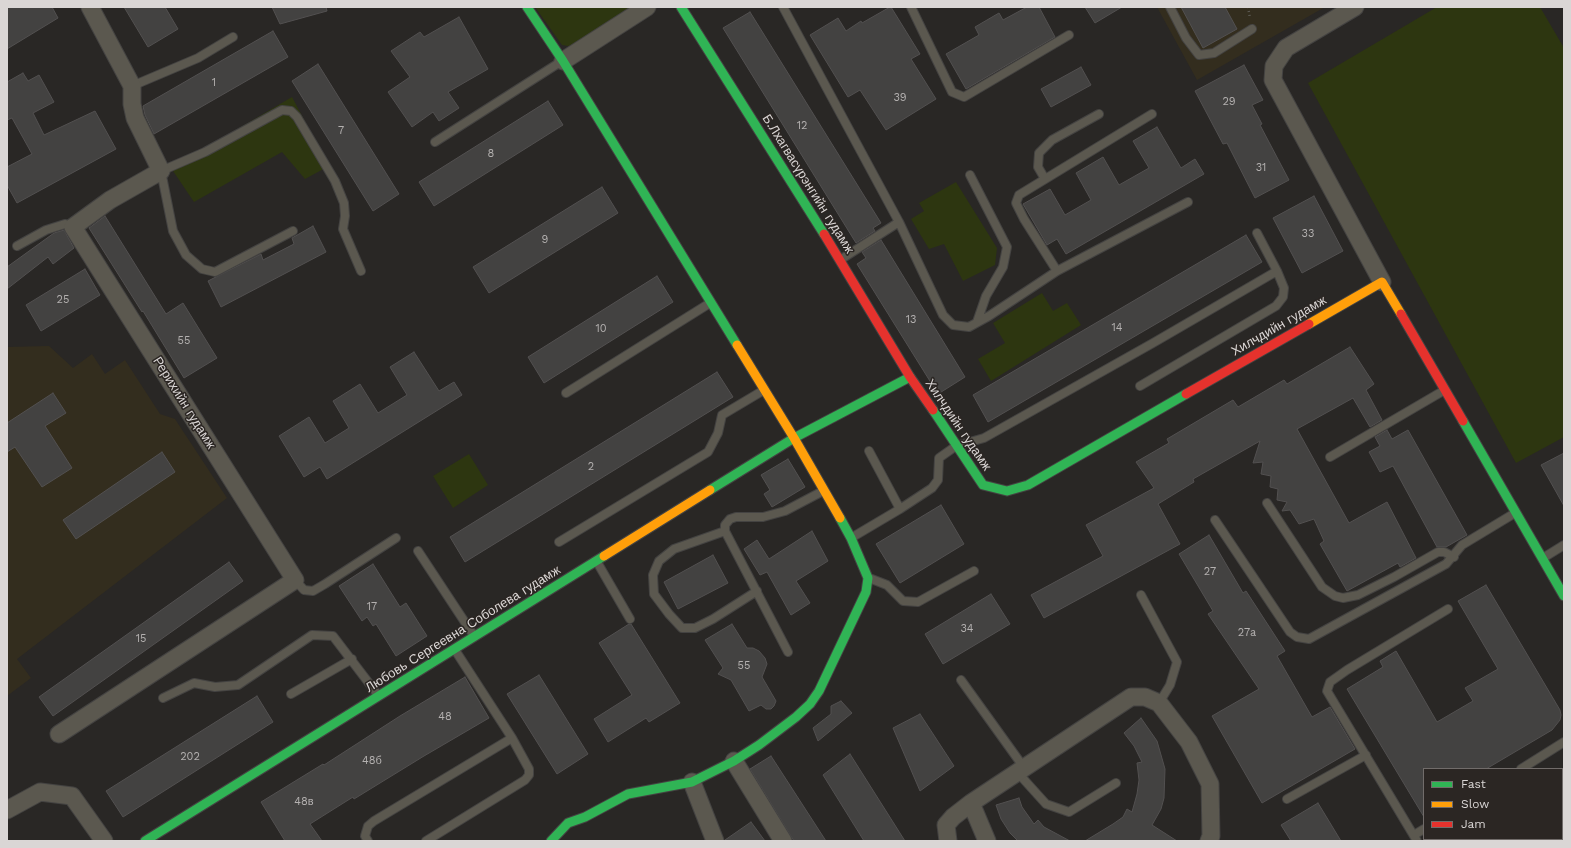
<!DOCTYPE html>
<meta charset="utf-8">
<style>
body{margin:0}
#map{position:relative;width:1571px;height:848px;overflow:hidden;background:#292725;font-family:"Work Sans",sans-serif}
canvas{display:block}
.frame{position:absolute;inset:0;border:8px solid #dad6d5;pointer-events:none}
.legend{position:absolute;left:1423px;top:768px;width:140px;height:72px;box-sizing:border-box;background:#2b2623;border:1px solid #716c6a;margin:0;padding:5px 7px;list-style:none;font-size:12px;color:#dad6d5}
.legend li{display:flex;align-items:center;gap:8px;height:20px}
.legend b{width:20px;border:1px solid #716c6a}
</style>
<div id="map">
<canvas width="1571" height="848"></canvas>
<div class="frame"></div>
<ul class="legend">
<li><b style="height:5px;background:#30b455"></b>Fast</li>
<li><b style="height:5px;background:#ff9f0a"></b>Slow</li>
<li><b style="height:5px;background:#e5322d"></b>Jam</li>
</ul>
</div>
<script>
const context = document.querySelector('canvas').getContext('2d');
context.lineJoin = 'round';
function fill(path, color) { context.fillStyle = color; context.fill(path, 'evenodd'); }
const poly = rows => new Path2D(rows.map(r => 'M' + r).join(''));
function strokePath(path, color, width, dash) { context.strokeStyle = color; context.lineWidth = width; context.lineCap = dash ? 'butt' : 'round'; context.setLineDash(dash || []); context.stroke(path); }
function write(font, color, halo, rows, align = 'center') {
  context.font = font + ' "Work Sans",sans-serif'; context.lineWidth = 3; context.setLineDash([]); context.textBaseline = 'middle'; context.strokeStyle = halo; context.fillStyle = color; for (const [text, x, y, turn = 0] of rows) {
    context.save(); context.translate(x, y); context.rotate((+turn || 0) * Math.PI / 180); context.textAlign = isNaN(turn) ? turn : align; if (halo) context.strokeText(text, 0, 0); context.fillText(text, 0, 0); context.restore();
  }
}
fill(poly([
 [1157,7,1325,7,1197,80],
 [49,346,73,368,92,354,105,374,125,360,160,414,175,419,227,498,17,659,31,678,7,696,7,347]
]), '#332d1e');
fill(poly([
 [535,7,635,7,576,44,568,46,562,45],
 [1437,7,1540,7,1564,48,1564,437,1516,463,1308,83],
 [292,97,329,166,305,179,282,152,194,202,171,168],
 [956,182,997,248,995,265,963,281,944,244,929,249,911,219,924,211,919,203],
 [1042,293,1053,311,1067,303,1081,325,991,381,978,359,1005,343,993,323],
 [469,454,488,485,453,508,433,476]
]), '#2d3610');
const building = poly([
 [7,7,52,7,58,18,7,49,7,7],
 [124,7,165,7,178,29,148,47,124,7],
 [272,7,326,7,327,11,280,24,272,7],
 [890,7,891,7,920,54,911,59,936,99,886,130,860,90,848,97,810,35,838,18,846,31,861,21,862,23,890,7],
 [1027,7,1039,7,1055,37,966,89,946,54,979,35,975,27,999,13,1003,20,1027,7],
 [1085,7,1122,7,1095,23,1085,7],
 [1181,7,1225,7,1237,29,1203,48,1181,7],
 [750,12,881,223,873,228,875,231,856,243,723,28,750,12],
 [459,17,488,69,448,92,459,108,439,121,433,112,412,127,388,92,410,77,391,51,420,32,424,37,459,17],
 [273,31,288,57,154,134,145,115,143,106,273,31],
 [318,64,399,194,373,211,292,81,318,64],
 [1244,65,1263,100,1252,105,1262,124,1260,125,1289,180,1255,198,1227,143,1223,144,1195,91,1244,65],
 [1081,67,1091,85,1051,107,1041,89,1081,67],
 [23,73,28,81,39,75,54,102,33,113,44,135,95,111,116,149,17,203,7,185,7,167,32,154,12,118,7,120,7,82,23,73],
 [548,101,563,125,434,206,419,182,548,101],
 [1157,127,1181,168,1195,159,1204,174,1066,254,1057,239,1047,245,1023,204,1050,189,1065,215,1091,200,1076,173,1103,157,1119,185,1149,168,1133,141,1157,127],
 [602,187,618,213,489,293,473,267,602,187],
 [1314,196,1343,251,1302,273,1273,218,1314,196],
 [105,216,166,314,183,303,217,358,184,378,143,311,142,312,89,228,105,216],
 [313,226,326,252,221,307,208,281,261,254,263,260,294,244,292,238,313,226],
 [64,230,74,248,53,264,48,257,7,289,7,267,54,233,64,230],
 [1246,235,1262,262,988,422,973,395,1246,235],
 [881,240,965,377,938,394,857,264,866,258,862,252,881,240],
 [85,269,100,295,41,331,26,305,85,269],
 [657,276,673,302,544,383,528,357,657,276],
 [1350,347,1374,384,1366,390,1382,420,1370,427,1353,398,1297,429,1349,523,1387,502,1416,558,1400,567,1398,563,1347,591,1320,544,1324,541,1314,519,1299,524,1290,510,1282,511,1287,502,1277,500,1278,489,1270,487,1271,476,1261,474,1263,462,1253,463,1260,441,1193,479,1194,482,1158,504,1180,544,1044,618,1031,595,1103,556,1086,525,1154,488,1136,462,1169,443,1167,439,1233,400,1238,407,1284,380,1287,384,1350,347],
 [414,352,439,391,454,382,462,395,327,479,320,467,304,477,279,436,309,417,325,443,349,428,333,401,360,384,378,413,407,395,390,367,414,352],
 [717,372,733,397,465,562,450,537,717,372],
 [53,393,66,413,45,426,72,468,42,487,15,447,7,452,7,423,53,393],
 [1387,430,1392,439,1408,430,1467,535,1446,547,1437,547,1393,466,1380,472,1369,452,1380,446,1375,437,1387,430],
 [162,452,175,472,76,539,63,520,162,452],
 [1564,453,1564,506,1541,465,1564,453],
 [788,459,805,487,772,507,764,494,770,490,761,475,788,459],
 [941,505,964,544,900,583,876,544,941,505],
 [812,531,828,561,796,581,810,603,791,615,767,572,760,575,744,549,757,540,769,559,812,531],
 [1209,535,1243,593,1246,591,1285,651,1277,656,1312,717,1330,707,1355,749,1262,803,1212,716,1259,689,1208,614,1213,611,1179,554,1209,535],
 [713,555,728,583,678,609,664,582,713,555],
 [229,562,243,581,53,716,39,697,229,562],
 [373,564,400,607,406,603,427,636,396,656,376,624,373,626,367,617,362,621,339,586,373,564],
 [1486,585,1560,710,1561,715,1560,720,1552,730,1486,769,1424,769,1424,817,1347,689,1383,667,1380,661,1396,651,1437,722,1473,701,1465,688,1498,669,1458,601,1486,585],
 [991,594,1010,624,943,664,925,634,991,594],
 [629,624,631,624,680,703,649,722,646,718,608,742,594,719,632,695,599,643,629,624],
 [732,624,747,648,753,648,759,651,765,658,767,664,762,677,776,701,774,706,771,709,766,709,761,705,749,711,731,680,718,674,723,668,705,640,732,624],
 [539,675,588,754,557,774,507,694,539,675],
 [465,677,489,718,424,756,354,799,353,797,310,824,322,841,285,841,261,802,323,764,324,765,400,716,465,677],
 [257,696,273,722,123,817,106,791,257,696],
 [841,701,852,713,818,741,813,728,831,714,831,706,841,701],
 [920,714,954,766,920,791,893,728,920,714],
 [1141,718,1157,741,1165,769,1164,798,1161,809,1152,825,1177,841,1085,841,1113,824,1123,817,1127,809,1132,812,1137,794,1139,780,1137,763,1142,762,1134,746,1124,733,1141,718],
 [850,754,905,841,864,841,823,775,850,754],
 [771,756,826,841,794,841,792,838,750,769,771,756],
 [1019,798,1022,807,1034,824,1038,820,1044,827,1070,841,1018,841,1010,833,1001,819,996,805,1019,798],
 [1318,803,1341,841,1291,841,1281,825,1318,803],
 [751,822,765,841,725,841,725,840,751,822]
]);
fill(building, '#434241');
strokePath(building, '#525050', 1);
const lane = poly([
 [783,7,899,222],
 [911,7,952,92,964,97,1069,35],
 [1170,7,1186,38,1199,55,1214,53,1252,29],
 [132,86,198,58,233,37],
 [435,142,562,61],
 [970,175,1007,247,1003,267,986,296,977,322],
 [1045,179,1038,167,1039,153,1052,140,1099,114],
 [293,231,215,272,202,269,186,255,173,231,161,171,205,152,282,110,291,111,297,117,335,181,344,203,345,216,343,229,361,271],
 [1257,233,1277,271],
 [17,246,46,230,65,224,73,227],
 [840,260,899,222,943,315,953,325,969,327,989,316,1057,271,1188,202],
 [1057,271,1024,219,1016,203,1019,195,1152,114],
 [566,393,710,303],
 [869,451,900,509],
 [1330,457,1443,391],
 [1267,503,1322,587,1335,596,1343,598,1358,595,1394,577,1438,552,1444,552,1454,557],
 [1215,520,1290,632,1297,637,1309,639,1446,564,1462,545,1515,513],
 [725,531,674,549,659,561,653,575,654,594,669,614,682,628,695,628,713,619,757,591],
 [851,538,900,509,932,488,938,480,939,458,956,446,984,438,1153,343,1277,271,1284,288,1283,297,1276,306,1140,386],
 [559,542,708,452,718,433,722,415,764,390],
 [418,551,474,636],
 [1543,558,1564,545],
 [597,562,630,619],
 [869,578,887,585,903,601,918,602,974,571],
 [295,580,304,590,313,591,325,584,396,538],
 [1141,595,1177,662,1170,685,1159,703],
 [788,652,725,531,725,525,730,519,736,517,763,517,785,511,823,491],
 [961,680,1025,769],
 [291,694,352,659],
 [163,698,194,683,215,687,238,685,312,635,333,636,378,695],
 [1521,769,1564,742],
 [1018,773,1046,804,1069,812,1116,783],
 [1287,799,1366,755],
 [1414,835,1424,829],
 [368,841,365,836,368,826,374,821,512,738],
 [426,841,525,780,529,775,529,769,512,738,455,650],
 [1417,841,1327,691,1330,682,1347,670,1448,609]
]);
const street = poly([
 [1355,7,1286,48,1274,66,1273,80,1382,282],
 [563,61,647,7],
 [59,734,295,580,73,227,110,200,161,171,135,118,132,104,132,86,90,7],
 [734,761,783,841],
 [692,782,715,841],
 [7,810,40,792,72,796,104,841],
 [948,841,946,825,953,817,971,803],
 [987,841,971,803,1131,697,1145,697,1159,703,1189,742,1210,784,1211,836,1209,841]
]);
const fast = poly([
 [527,7,563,61,737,345],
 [681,7,824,234],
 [933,410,983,485,1007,491,1028,485,1186,394],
 [1463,421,1564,596],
 [710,490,794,438,910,377],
 [145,841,604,556],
 [551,841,568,823,585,817,628,794,692,782,734,761,759,745,796,717,810,704,819,691,866,592,868,578,851,538,840,518],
 [1510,841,1513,839]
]);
const slow = poly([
 [1309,324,1382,282,1401,314],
 [737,345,794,438,840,518],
 [604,556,710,490],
 [1562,802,1564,801]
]);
const jam = poly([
 [824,234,910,377,933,410],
 [1401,314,1463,421],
 [1186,394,1309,324]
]);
strokePath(lane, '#444342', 10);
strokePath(street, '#444342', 19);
strokePath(fast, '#444342', 11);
strokePath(slow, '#444342', 11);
strokePath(jam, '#444342', 11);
strokePath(poly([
 [1248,7,1250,18]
]), '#5d5b55', 2.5, [1, 3]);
strokePath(lane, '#5b584f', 8);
strokePath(street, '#5b584f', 17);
strokePath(fast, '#30b455', 9);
strokePath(slow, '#ff9f0a', 9);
strokePath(jam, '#e5322d', 9);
write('11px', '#b4b1b0', null, [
 ["1",214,83],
 ["39",900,98],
 ["29",1229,102],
 ["12",802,126],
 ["7",341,131],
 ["8",491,154],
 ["31",1261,168],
 ["33",1308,234],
 ["9",545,240],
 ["25",63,300],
 ["13",911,320],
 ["14",1117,328],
 ["10",601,329],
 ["55",184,341],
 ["2",591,467],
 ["27",1210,572],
 ["17",372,607],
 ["34",967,629],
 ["27a",1247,633],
 ["15",141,639],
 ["55",744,666],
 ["48",445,717],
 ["202",190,757],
 ["48б",372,761],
 ["48в",304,802]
]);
write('13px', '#dad6d5', '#2b2623', [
 ["Б.Лхагвасүрэнгийн гудамж",808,184,58],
 ["Хилчдийн гудамж",1279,326,-30],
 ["Рерихийн гудамж",184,403,58],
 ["Хилчдийн гудамж",958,425,56],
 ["Любовь Сергеевна Соболева гудамж",463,629,-32]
]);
</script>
